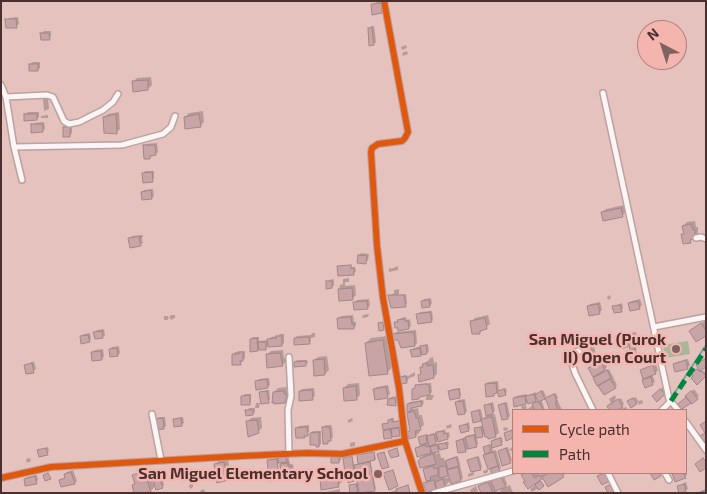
<!DOCTYPE html>
<style>
body{margin:0}
#map{position:relative;width:707px;height:494px;overflow:hidden;background:#e5c2be;font-family:"Exo 2",sans-serif}
canvas{display:block}
.frame{position:absolute;inset:0;border:2px solid #49302e;pointer-events:none}
.legend{position:absolute;left:512px;top:409px;width:175px;height:65px;box-sizing:border-box;background:#f4b5af;border:1px solid #b0807b;margin:0;padding:6px 9px;list-style:none;font-size:15px;color:#49302e}
.legend li{display:flex;align-items:center;gap:10px;height:25px}
.legend b{width:25px;border:1px solid #b0807b}
.north{position:absolute;left:637px;top:20px;width:50px;height:50px;box-sizing:border-box;background:#f4b5af;border:1px solid #b0807b;border-radius:50%;rotate:320deg;font-size:14px;font-weight:700;line-height:20px;text-align:center;color:#49302e}
.north::after{content:'';display:block;margin:auto;width:18px;height:22px;background:#806360;clip-path:polygon(50% 0,100% 100%,50% 72%,0 100%)}
</style>
<div id="map">
<canvas width="707" height="494"></canvas>
<div class="frame"></div>
<ul class="legend">
<li><b style="height:6px;background:#e0570e"></b>Cycle path</li>
<li><b style="height:6px;background:#00873e"></b>Path</li>
</ul>
<div class="north">N</div>
</div>
<script>
const context = document.querySelector('canvas').getContext('2d');
context.lineJoin = 'round';
function fill(path, color) { context.fillStyle = color; context.fill(path, 'evenodd'); }
const poly = rows => new Path2D(rows.map(r => 'M' + r).join(''));
function strokePath(path, color, width, dash) { context.strokeStyle = color; context.lineWidth = width; context.lineCap = dash ? 'butt' : 'round'; context.setLineDash(dash || []); context.stroke(path); }
function write(font, color, halo, rows, align = 'center') {
  context.font = font + ' "Exo 2",sans-serif'; context.lineWidth = 5; context.setLineDash([]); context.textBaseline = 'middle'; context.strokeStyle = halo; context.fillStyle = color; for (const [text, x, y, turn = 0] of rows) {
    context.save(); context.translate(x, y); context.rotate((+turn || 0) * Math.PI / 180); context.textAlign = isNaN(turn) ? turn : align; if (halo) context.strokeText(text, 0, 0); context.fillText(text, 0, 0); context.restore();
  }
}
fill(poly([
 [688,341,690,354,665,358,663,345]
]), '#aab599');
fill(poly([
 [383,1,384,9,382,12,372,5,374,3],
 [18,17,19,24,16,26,7,20,9,18],
 [371,26,374,26,376,42,374,44,369,29],
 [44,31,51,31,51,36,49,39,41,34],
 [406,45,407,48,402,50,401,47],
 [407,51,408,54,403,56,402,53],
 [33,62,40,62,40,68,38,70,30,64],
 [151,77,152,85,148,89,133,82,137,78],
 [48,98,49,109,44,111,43,99],
 [203,111,204,122,200,126,185,117,189,113],
 [28,112,39,112,39,117,37,119,25,114],
 [119,112,120,129,116,133,105,117,108,114],
 [48,115,48,118,41,118,41,116],
 [44,122,45,129,42,131,32,125,34,123],
 [72,125,72,133,70,136,65,128,67,126],
 [157,143,158,152,149,158,144,146,146,144],
 [145,171,154,171,154,178,152,181,143,174],
 [153,189,154,196,152,198,142,192,144,190],
 [624,205,626,212,622,216,602,212,606,209],
 [695,221,696,227,698,227,698,233,690,242,682,235,685,233,683,226,687,222],
 [141,235,143,243,140,245,130,239,132,236],
 [361,253,369,254,368,260,366,262,359,255],
 [398,266,398,270,389,272,389,268,391,268,391,269],
 [339,267,355,267,356,271,353,274],
 [349,278,349,282,345,282,345,286,355,285,356,295,352,299,339,290,340,285,343,284,343,279],
 [334,279,334,285,332,287,327,282,329,280],
 [399,289,399,295,406,294,407,303,405,306,389,296,394,293,394,290],
 [610,295,611,298,608,300,607,297],
 [431,298,432,303,430,306,422,301,424,299],
 [369,299,370,306,367,308,355,303,357,300],
 [640,299,642,305,639,308,629,303,632,301],
 [600,302,602,310,599,313,588,307,590,304],
 [622,303,623,308,621,311,614,306],
 [432,311,433,319,431,321,418,315,420,312],
 [369,314,368,317,362,318,363,315],
 [171,315,175,315,175,318,171,320,170,317,167,320,164,320,164,316,168,316,168,318],
 [353,315,354,322,356,322,356,326,354,328,339,318,341,316],
 [488,315,490,324,480,332,471,322,475,318],
 [406,317,407,320,410,319,411,326,409,328,395,323,401,318],
 [705,321,706,322,706,334,694,328],
 [104,329,105,335,103,337,95,333,97,330],
 [416,330,417,343,415,345,394,335,396,332],
 [636,332,638,342,636,346,637,355,635,357,626,351,631,349,630,345,622,347,620,338,622,335],
 [90,333,91,339,89,341,81,337,84,334],
 [312,333,315,333,315,337,311,338,311,341,309,343,295,338,297,336,311,335],
 [280,334,284,334,284,343,282,345,268,346,265,349,251,350,251,339,253,337,259,337,259,341,269,340,271,337,278,336],
 [388,336,392,367,387,373,366,343,371,338],
 [596,338,597,341,593,343,596,354,586,359,582,343,585,341],
 [428,344,429,351,427,353,413,356,412,350,414,348],
 [119,346,120,353,118,355,110,349,112,347],
 [103,349,104,356,102,359,93,353,95,350],
 [283,350,284,358,286,358,286,362,282,365,268,354,271,351],
 [245,351,245,358,240,364,233,355,235,352],
 [327,356,329,370,325,374,314,360,318,357],
 [433,357,434,363,437,362,437,374,433,377,420,375,422,373,421,368,423,364,429,360,430,358],
 [688,359,690,365,688,368,676,370,674,364,677,362],
 [297,360,307,360,308,363,305,365,295,362],
 [603,360,607,367,601,373,609,369,617,385,604,394,589,368],
 [34,361,36,369,33,371,26,365],
 [656,364,658,371,652,374,655,382,652,384,644,380,649,376,641,370],
 [699,368,706,373,706,375,697,383,693,374],
 [415,372,415,376,409,378,407,382,401,377,404,375,408,376],
 [269,378,270,385,268,387,256,381,259,379],
 [498,381,499,391,506,388,507,392,505,394,500,396,498,390,493,395,486,384,488,382],
 [359,383,360,395,356,399,344,388,348,384],
 [431,383,432,392,429,395,434,395,432,400,426,400,426,397,430,394,414,389,419,384],
 [388,385,390,394,387,396,374,389,377,387],
 [287,387,290,394,285,402,274,392,278,388],
 [663,387,667,391,657,400,653,396],
 [314,388,315,396,312,398,300,391,302,389],
 [460,388,461,395,459,397,450,391,452,389],
 [694,389,699,396,683,408,687,396],
 [269,390,270,399,268,402,261,393,263,391],
 [543,390,547,398,556,393,558,398,557,399,562,410,552,410,546,396,541,399,545,410,527,410,536,402,540,401,538,398,535,400,528,401,523,406,526,405,527,410,522,410,521,407,525,403,514,398,516,396,526,394,527,396,536,392,537,394],
 [245,394,251,394,251,402,249,404,242,396],
 [615,395,616,398,613,403,621,398,624,404,620,409,626,407,628,410,611,410,608,406,611,403,609,399],
 [397,396,398,402,395,404,389,399,391,397],
 [636,397,638,401,642,400,643,403,639,405,638,402,636,403,631,399],
 [465,399,467,411,465,413,456,403,458,400],
 [423,400,424,403,422,405,413,407,413,409,418,408,419,415,422,415,424,425,419,429,420,432,416,436,410,437,409,432,411,430,408,413,412,409,408,410,408,404,410,402],
 [493,402,495,411,491,415,495,414,499,433,495,436,485,433,483,435,477,437,478,444,465,451,457,441,469,435,476,434,475,429,484,425,482,418,480,420,472,413,481,409,483,419,487,415,485,405],
 [507,402,510,416,508,418,500,405],
 [256,403,260,403,259,408,255,408],
 [249,408,255,408,255,412,253,414,247,411],
 [159,417,165,417,166,426,164,428,157,420],
 [183,417,184,423,181,425,175,420,177,418],
 [261,417,262,428,254,435,249,436,247,422,251,418],
 [352,418,353,421,348,423,348,420],
 [391,418,394,418,394,421,401,420,402,433,400,435,385,437,383,425,389,422],
 [469,422,470,428,468,430,461,426],
 [451,424,452,427,447,429,446,426],
 [309,425,309,432,304,437,296,428,299,426],
 [326,425,331,425,332,427,333,437,327,443,323,427],
 [507,427,508,430,504,431,503,428],
 [446,429,445,430,446,433,449,432,450,436,448,438,438,440,434,445,439,443,440,445,448,441,449,445,435,451,436,454,440,453,441,458,444,458,445,463,448,459,458,456,463,478,461,480,451,480,445,486,427,491,425,484,427,481,424,469,430,464,421,458,425,454,416,448,421,445,420,437,428,434,428,436,430,434,436,433,436,434,440,431],
 [450,474,451,477,445,478,445,476],
 [313,431,321,431,321,444,319,446,311,433],
 [502,437,503,442,501,444,492,446,493,451,496,450,501,468,493,473,485,455,486,454,484,447,493,443,492,441,494,439],
 [355,442,355,446,350,447,350,443],
 [513,446,513,455,511,450,509,451,512,460,510,462,499,451,508,447,509,450],
 [48,447,49,451,47,454,38,451],
 [374,452,376,459,370,460,376,489,359,488,357,491,351,485,358,484,356,470,346,471,344,458,352,456,354,465,360,464,359,455],
 [288,455,290,464,293,464,294,471,292,473,282,474,281,461,278,462,279,479,269,460],
 [335,456,341,456,341,460,339,462,332,458],
 [479,456,482,467,480,469,468,460],
 [30,458,31,461,27,463,26,459],
 [228,459,231,476,227,479,215,465,219,461],
 [488,469,488,472,484,474,483,471],
 [73,470,77,481,75,483,62,486,60,480,66,477,65,474,67,472],
 [142,470,144,477,148,476,149,478,151,477,153,484,158,476,162,475,164,485,162,487,156,485,149,493,138,493,133,485,136,483,134,476],
 [333,470,334,473,337,472,338,478,341,477,342,482,338,485,321,478,327,471],
 [474,472,474,475,468,477,468,474],
 [686,472,687,475,685,477,676,481,673,473],
 [524,473,538,473,539,475,543,473,546,475,548,473,567,473,548,485,543,476,528,487,526,480,522,475],
 [37,475,38,480,36,482,25,479,27,477],
 [504,476,507,484,503,488,510,485,513,493,482,493,480,486,484,483,492,479,493,481],
 [504,487,498,493,496,490],
 [541,481,544,485,532,492,530,489],
 [686,482,688,489,681,493,679,486],
 [193,483,193,487,190,489,189,485],
 [408,486,411,493,388,493,396,490,396,491],
 [476,486,478,491,476,493,471,493,470,490],
 [204,489,205,493,200,493,201,490],
 [340,489,340,493,324,493,326,492]
]), '#0003');
strokePath(poly([
 [670,400,706,345],
 [699,493,706,490]
]), '#73a4a9', 2);
const building = poly([
 [381,3,382,13,372,15,371,4,381,3],
 [5,19,16,19,17,28,6,28,5,19],
 [368,28,372,28,374,45,369,46,368,28],
 [40,33,49,33,50,40,41,40,40,33],
 [29,64,38,64,38,71,29,71,29,64],
 [148,80,148,90,133,92,132,81,148,80],
 [24,114,37,114,37,120,24,121,24,114],
 [116,114,117,134,104,133,103,117,116,114],
 [199,114,201,127,185,129,184,117,199,114],
 [31,124,43,124,43,132,31,133,31,124],
 [63,127,70,127,70,137,63,137,63,127],
 [143,145,155,145,156,155,150,156,150,159,144,159,143,145],
 [152,172,153,182,143,183,142,173,152,172],
 [151,190,152,199,142,200,141,192,151,190],
 [621,208,623,217,603,221,601,212,621,208],
 [691,224,693,230,695,230,695,238,690,240,691,243,683,244,681,234,684,234,682,226,691,224],
 [142,236,142,237,139,238,141,246,130,248,128,238,142,236],
 [358,255,367,256,366,264,357,263,358,255],
 [351,265,351,269,354,268,354,275,338,276,337,266,351,265],
 [326,281,332,281,332,288,326,289,326,281],
 [352,288,353,300,339,301,338,289,352,288],
 [388,295,404,295,406,307,391,308,388,295],
 [429,300,430,307,422,308,421,301,429,300],
 [367,301,368,309,354,310,353,302,367,301],
 [638,301,640,309,630,311,628,303,638,301],
 [598,304,600,314,589,316,587,306,598,304],
 [620,305,622,312,614,313,612,306,620,305],
 [430,312,432,322,418,324,416,314,430,312],
 [351,317,352,324,354,324,354,329,338,329,337,318,351,317],
 [485,318,487,329,480,331,480,334,472,334,470,321,485,318],
 [404,319,405,321,408,321,409,329,398,331,398,328,395,328,394,322,398,322,397,320,404,319],
 [383,322,384,330,379,331,378,323,383,322],
 [701,323,706,331,706,336,696,342,689,331,701,323],
 [102,331,103,338,95,339,93,332,102,331],
 [414,332,415,346,401,348,398,340,393,340,392,334,414,332],
 [634,334,637,346,635,346,635,349,630,350,627,335,634,334],
 [88,335,90,342,81,344,80,336,88,335],
 [276,336,282,336,282,346,268,347,267,339,277,338,276,336],
 [626,336,628,347,621,349,618,337,626,336],
 [309,337,310,344,294,345,294,338,309,337],
 [257,338,258,351,250,352,250,339,257,338],
 [594,339,596,344,582,347,581,343,594,339],
 [383,340,388,374,369,376,365,343,383,340],
 [258,342,266,342,266,350,259,350,258,342],
 [426,345,427,354,422,355,420,346,426,345],
 [591,346,594,358,585,360,581,348,591,346],
 [117,348,118,356,110,357,109,349,117,348],
 [420,348,421,356,412,357,410,350,420,348],
 [634,349,636,358,627,360,625,351,634,349],
 [101,351,102,360,92,361,91,352,101,351],
 [239,352,243,352,243,361,240,361,241,365,232,365,232,354,239,354,239,352],
 [280,353,283,366,267,368,266,354,280,353],
 [706,358,706,367,700,371,696,365,706,358],
 [324,359,325,375,314,376,313,360,324,359],
 [686,360,688,369,675,372,673,364,686,360],
 [306,361,306,366,294,367,294,362,306,361],
 [600,361,605,370,593,377,588,368,600,361],
 [32,363,34,373,26,374,24,365,32,363],
 [427,363,427,366,433,365,434,378,419,382,418,375,421,374,420,367,423,367,422,364,427,363],
 [653,365,656,374,643,379,640,370,653,365],
 [697,369,700,372,701,371,706,376,697,385,691,378,693,376,691,373,697,369],
 [607,370,611,378,597,386,593,378,607,370],
 [406,376,407,383,401,384,400,377,406,376],
 [651,377,653,385,645,388,642,380,651,377],
 [267,379,268,388,256,390,255,381,267,379],
 [610,379,616,388,604,395,598,386,610,379],
 [496,383,497,393,494,394,494,396,486,397,485,384,496,383],
 [426,384,429,385,430,395,419,397,419,399,412,400,412,389,415,388,415,385,426,384],
 [356,386,357,400,344,401,343,388,356,386],
 [386,387,388,398,375,400,373,389,386,387],
 [459,389,460,398,450,400,448,391,459,389],
 [504,389,506,395,499,397,497,391,504,389],
 [660,389,665,394,657,402,652,396,660,389],
 [312,390,313,400,299,401,299,391,312,390],
 [267,391,269,403,261,404,259,392,267,391],
 [284,391,284,394,287,394,285,403,274,404,274,402,272,403,273,392,284,391],
 [541,391,545,399,538,402,535,395,541,391],
 [691,391,698,399,692,404,685,396,691,391],
 [534,394,536,401,528,404,525,396,534,394],
 [554,394,557,401,555,402,558,410,550,410,545,398,554,394],
 [250,395,250,405,241,405,241,396,250,395],
 [525,396,526,404,514,407,513,398,525,396],
 [686,397,691,403,682,409,678,404,686,397],
 [395,398,396,406,387,405,388,399,395,398],
 [633,398,637,404,631,408,627,401,633,398],
 [618,399,623,407,617,410,609,410,607,406,618,399],
 [421,401,422,406,411,408,411,411,407,412,407,404,421,401],
 [463,401,465,414,458,415,455,402,463,401],
 [536,402,539,402,543,410,535,410,532,404,536,402],
 [505,403,508,419,502,420,498,405,505,403],
 [491,404,493,414,486,416,484,405,491,404],
 [245,410,253,410,253,415,246,416,245,410],
 [479,410,481,421,473,423,471,412,479,410],
 [414,411,416,418,418,418,421,430,415,431,416,437,409,439,407,432,410,431,407,413,414,411],
 [492,417,496,437,488,439,488,437,485,437,481,419,492,417],
 [163,418,164,429,156,430,155,419,163,418],
 [181,418,182,426,174,427,173,419,181,418],
 [392,419,392,422,399,421,400,427,383,430,382,424,388,423,388,420,392,419],
 [257,420,259,433,248,437,246,421,257,420],
 [706,421,706,444,700,436,705,433,700,425,706,421],
 [467,424,469,431,461,433,459,426,467,424],
 [307,427,308,436,304,436,305,438,296,438,295,428,307,427],
 [322,427,329,427,330,430,331,441,328,441,328,444,323,444,322,427],
 [481,427,483,437,476,438,474,428,481,427],
 [399,428,400,436,392,437,391,429,399,428],
 [390,429,392,438,384,439,383,431,390,429],
 [512,430,513,438,506,441,504,433,512,430],
 [443,431,444,434,447,433,448,439,438,442,436,432,443,431],
 [319,432,319,447,316,447,316,445,310,445,310,433,319,432],
 [434,434,436,444,429,446,427,436,434,434],
 [426,435,427,443,420,445,418,437,426,435],
 [474,435,477,447,468,449,465,437,474,435],
 [500,438,502,445,492,448,491,441,500,438],
 [463,439,466,452,458,453,456,441,463,439],
 [446,443,448,448,440,450,438,444,446,443],
 [425,445,426,447,430,446,431,453,417,457,415,448,425,445],
 [437,445,439,452,432,453,430,447,437,445],
 [489,445,491,452,485,454,483,447,489,445],
 [46,448,48,455,39,457,37,450,46,448],
 [397,448,399,456,391,458,388,451,397,448],
 [506,448,511,463,502,466,498,451,506,448],
 [374,452,375,460,358,464,357,455,374,452],
 [384,452,389,467,382,469,377,454,384,452],
 [494,452,498,466,488,469,483,455,494,452],
 [433,454,436,464,420,468,418,461,420,460,420,458,433,454],
 [352,456,354,471,345,473,343,458,352,456],
 [286,457,287,462,278,463,278,458,286,457],
 [331,457,339,458,339,463,331,463,331,457],
 [456,457,459,466,448,469,445,461,456,457],
 [477,457,481,470,471,472,467,460,477,457],
 [703,458,706,462,706,468,700,472,695,464,703,458],
 [277,459,279,480,269,481,267,460,277,459],
 [224,462,228,480,217,483,214,464,224,462],
 [370,462,375,491,359,493,354,465,370,462],
 [288,463,288,466,291,466,292,475,281,476,280,464,288,463],
 [433,466,434,469,438,468,438,475,430,477,431,480,426,481,423,469,433,466],
 [446,466,448,476,439,478,439,467,446,466],
 [498,466,500,472,492,474,490,469,498,466],
 [458,467,461,481,451,484,447,470,458,467],
 [393,470,398,486,389,490,383,473,393,470],
 [71,472,75,484,61,487,59,480,65,478,64,474,71,472],
 [48,473,51,479,45,481,43,475,48,473],
 [139,473,141,480,145,478,145,481,147,480,151,492,134,493,132,485,135,484,132,475,139,473],
 [330,473,330,476,334,475,335,481,338,480,339,487,321,490,320,478,323,477,322,474,330,473],
 [524,473,531,473,535,478,539,475,542,479,528,489,523,482,525,481,521,475,524,473],
 [549,473,561,473,564,477,548,487,542,477,549,473],
 [604,473,606,473,610,481,602,485,597,476,604,473],
 [650,473,659,473,661,476,654,480,650,473],
 [672,473,683,473,686,478,675,482,672,473],
 [353,475,354,481,348,483,347,476,353,475],
 [35,476,37,484,25,486,24,479,35,476],
 [159,477,163,488,156,490,153,481,155,481,155,478,159,477],
 [501,477,506,487,495,491,491,481,501,477],
 [443,479,445,487,437,490,435,482,443,479],
 [434,480,436,489,426,493,423,483,434,480],
 [540,481,544,486,539,490,535,485,540,481],
 [488,482,493,493,481,493,478,486,488,482],
 [356,484,358,492,350,493,349,485,356,484],
 [612,484,617,493,608,493,605,487,612,484],
 [684,484,686,492,679,493,677,486,684,484],
 [408,485,410,493,397,493,396,489,408,485]
]);
fill(building, '#c8a4a7');
strokePath(building, '#a18787', 1);
const street = poly([
 [384,1,408,132,405,138,402,141,378,144,372,148,371,152,377,246,383,298,399,388,405,441],
 [1,85,6,97,47,95,53,97,64,121,69,124,79,122,103,110,113,102,118,94],
 [603,93,669,399,678,410],
 [6,97,14,147,122,145,163,134,171,127,175,116],
 [14,147,22,180],
 [696,238,701,237,706,239],
 [654,327,706,317],
 [579,351,569,354,575,373,593,410],
 [289,357,291,396,288,410,289,454],
 [662,410,671,401],
 [152,414,161,460],
 [686,422,706,450],
 [608,473,618,493],
 [665,473,669,480],
 [1,478,51,467,242,456,307,453,342,454,405,441,422,493],
 [434,493,513,471]
]);
strokePath(street, '#bca19e', 8);
strokePath(street, '#fbf6f5', 5);
strokePath(poly([
 [671,401,706,349]
]), '#00873e', 5, [10, 5]);
strokePath(poly([
 [384,1,408,132,405,138,402,141,378,144,372,148,371,152,377,246,383,298,399,388,405,441],
 [1,478,51,467,242,456,307,453,342,454,405,441,422,493]
]), '#e0570e', 6);
for (const [x, y, r, color] of [
 [676,349,5,"#806360"],
 [378,474,5,"#806360"]
]) { const dot = new Path2D(); dot.arc(x, y, r, 0, 2 * Math.PI); context.fillStyle = color; context.fill(dot); strokePath(dot, '#f4b5af', 2); }
write('bold 16px', '#49302e', '#f4b5af', [
 ["San Miguel (Purok",666,340],
 ["II) Open Court",666,358],
 ["San Miguel Elementary School",368,474]
], 'right');
</script>
